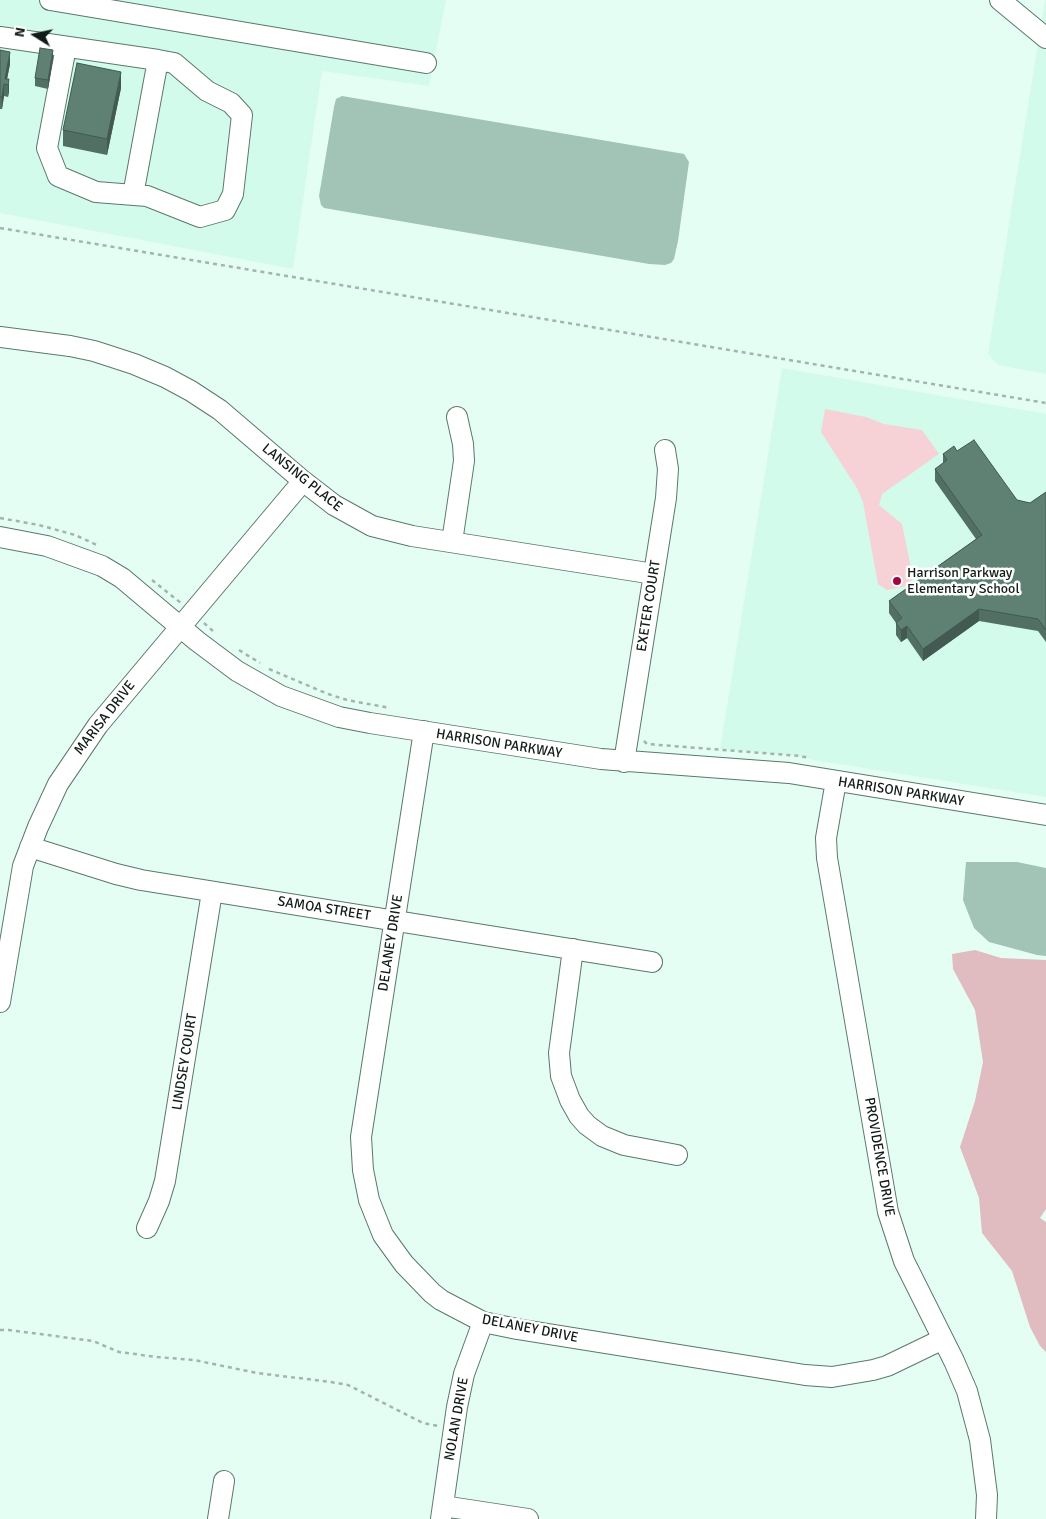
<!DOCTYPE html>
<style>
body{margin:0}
#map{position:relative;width:1046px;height:1519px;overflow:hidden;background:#e5fef4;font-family:Signika,sans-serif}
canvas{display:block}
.north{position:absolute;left:10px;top:10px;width:50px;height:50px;-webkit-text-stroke:4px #fff;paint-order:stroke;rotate:280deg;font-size:14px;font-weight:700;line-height:20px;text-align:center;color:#111c18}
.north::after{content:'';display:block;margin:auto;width:18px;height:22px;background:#111c18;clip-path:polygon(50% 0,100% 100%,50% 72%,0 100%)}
</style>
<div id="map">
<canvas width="1046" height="1519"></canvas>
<div class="north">N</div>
</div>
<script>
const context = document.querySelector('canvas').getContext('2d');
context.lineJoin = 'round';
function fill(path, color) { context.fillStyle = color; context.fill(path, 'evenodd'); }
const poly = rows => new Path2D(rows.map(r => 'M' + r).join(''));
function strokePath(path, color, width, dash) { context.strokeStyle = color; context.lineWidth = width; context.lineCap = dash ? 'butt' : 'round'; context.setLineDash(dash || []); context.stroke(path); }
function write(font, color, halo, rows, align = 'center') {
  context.font = font + ' Signika,sans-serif'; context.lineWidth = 5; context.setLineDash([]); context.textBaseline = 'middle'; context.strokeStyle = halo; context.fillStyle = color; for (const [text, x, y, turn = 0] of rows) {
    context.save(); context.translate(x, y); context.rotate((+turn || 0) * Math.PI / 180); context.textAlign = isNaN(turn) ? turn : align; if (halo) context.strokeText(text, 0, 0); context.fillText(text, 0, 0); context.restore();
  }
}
fill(poly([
 [0,0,446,0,429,86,322,71,293,269,0,213],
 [1045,0,1046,0,1046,374,998,365,988,354],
 [782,368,1046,414,1046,797,813,760,800,756,720,749]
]), '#d2fbec');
fill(poly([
 [825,409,866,417,884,424,922,430,939,454,882,494,879,505,902,524,913,578,907,586,887,590,878,584,863,502,857,488,821,432]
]), '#f6d1d5');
fill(poly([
 [975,950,1001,958,1046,960,1046,1209,1040,1218,1046,1222,1046,1352,1040,1346,1030,1327,1012,1271,982,1233,979,1198,960,1147,975,1101,983,1062,975,1010,953,969,952,954]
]), '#e0bbc0');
fill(poly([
 [342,96,684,154,689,162,678,241,674,259,671,263,665,265,649,264,324,208,321,205,319,196,334,107,336,99],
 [966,862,1017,862,1046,868,1046,956,1037,955,989,942,974,928,963,900]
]), '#a1c4b7');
const minor = poly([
 [50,0,426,63],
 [1000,0,1046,38],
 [0,37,158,60,174,63,207,91,231,103,242,115,233,194,225,210,200,217,147,196,96,192,58,176,47,148,66,47],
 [133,195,158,60],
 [0,337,70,346,94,351,134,364,165,377,191,391,220,410,303,481,334,505,372,526,412,536,654,574],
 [0,537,47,546,102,566,122,578,197,641,237,671,281,696,339,717,370,723,601,759,789,773,1046,815],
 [452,542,464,461,463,444,457,417],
 [424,731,361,1137,363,1170,369,1200,383,1235,404,1264,432,1293,441,1300,483,1322,517,1329,805,1375,832,1377,873,1370,887,1366,943,1339],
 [624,762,666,498,668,469,665,450],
 [836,781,826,838,827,858,888,1212,904,1261,954,1361,967,1391,980,1440,987,1495,986,1519],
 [30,847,116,874,141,880,652,962],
 [573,949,559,1053,561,1076,570,1100,579,1116,587,1125,602,1136,624,1145,677,1155],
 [0,1002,23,866,38,827,58,784,98,725,303,481],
 [147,1228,159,1201,165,1181,212,892],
 [443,1506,528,1519],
 [218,1519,224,1481],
 [441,1519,457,1407,464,1374,483,1322]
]);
strokePath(minor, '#5b786d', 22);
strokePath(poly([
 [0,228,1046,403],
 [0,518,39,525,75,535,97,545],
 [152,580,181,603],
 [204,623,213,631],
 [239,650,260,663],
 [269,669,328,694,347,700,390,708],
 [644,741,647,744,800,756,810,758],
 [0,1330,9,1330,93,1341,119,1352,157,1357,194,1360,257,1373,331,1382,348,1385,423,1423,438,1426]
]), '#a0b5ac', 2.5, [4, 4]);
strokePath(minor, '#fff', 20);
fill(poly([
 [0,50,10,64,7,79,9,91,8,97,4,96,2,109,0,109],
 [53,58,48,89,35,86,35,78],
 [121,88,107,155,63,146,63,130],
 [957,451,1017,500,1030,503,1046,492,1046,642,1038,631,979,621,923,661,907,638,901,642,896,635,896,623,889,613,889,601,976,539,935,481,935,469,943,463,943,454]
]), '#526f64');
fill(poly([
 [53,50,53,58,48,89,48,80],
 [10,52,10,64,6,84,5,79],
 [121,72,121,88,107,155,107,139],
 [9,79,9,91,8,97,8,85],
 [4,84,4,96,2,109,2,97],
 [979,609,979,621,923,661,923,649],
 [907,626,907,638,901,642,901,630]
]), '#425a51');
const building = poly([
 [40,48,53,50,48,80,35,78,40,48],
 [0,50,10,52,5,79,9,79,8,85,4,84,2,97,0,97,0,50],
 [77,63,121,72,107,139,63,130,77,63],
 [974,440,1017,500,1030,503,1046,492,1046,630,1038,619,979,609,923,649,907,626,901,630,896,623,902,618,889,601,982,535,935,469,947,460,943,454,954,446,957,451,974,440]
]);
fill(building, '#5f8174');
strokePath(building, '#425a51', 1);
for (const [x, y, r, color] of [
 [897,581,5,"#a2053f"]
]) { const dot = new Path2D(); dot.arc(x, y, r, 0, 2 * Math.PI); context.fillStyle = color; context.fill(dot); strokePath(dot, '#fff', 2); }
write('14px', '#111c18', '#fff', [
 ["LANSING PLACE",302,478,39],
 ["EXETER COURT",649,606,-81],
 ["MARISA DRIVE",105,718,-52],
 ["HARRISON PARKWAY",499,744,9],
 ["HARRISON PARKWAY",901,792,9],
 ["SAMOA STREET",324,909,9],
 ["DELANEY DRIVE",391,943,-81],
 ["LINDSEY COURT",185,1062,-81],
 ["PROVIDENCE DRIVE",879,1157,80],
 ["DELANEY DRIVE",530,1329,11],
 ["NOLAN DRIVE",457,1419,-80]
]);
write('14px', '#111c18', '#fff', [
 ["Harrison Parkway",907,573],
 ["Elementary School",907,589]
], 'left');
</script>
